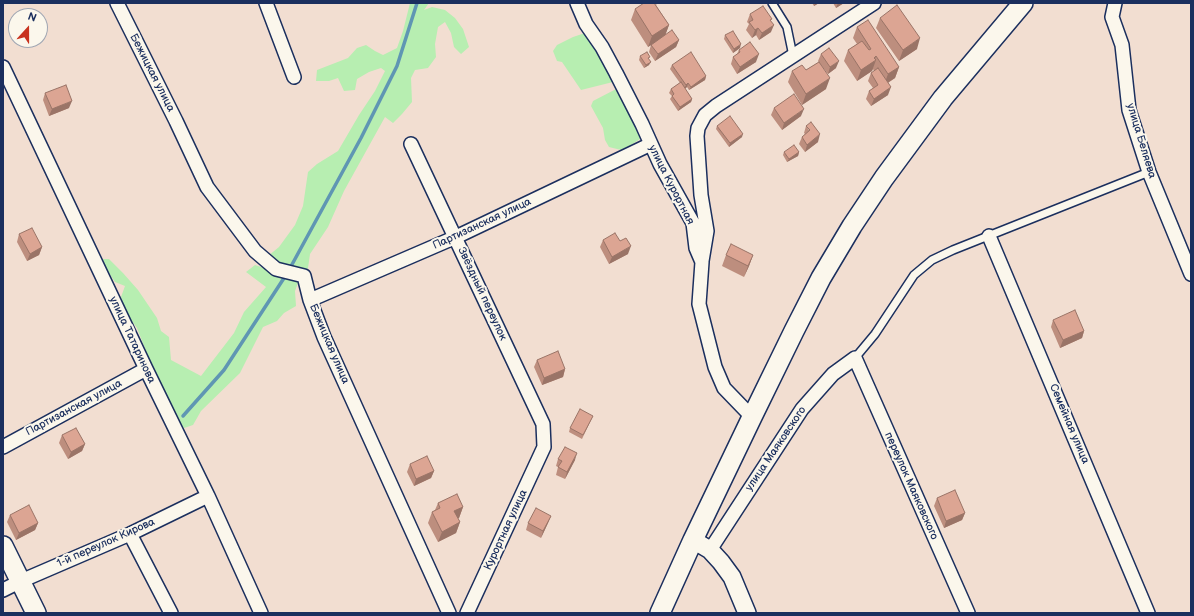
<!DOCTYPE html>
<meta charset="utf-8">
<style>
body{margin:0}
#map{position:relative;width:1194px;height:616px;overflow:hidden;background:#f2ded1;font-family:"Balsamiq Sans",sans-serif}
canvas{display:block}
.frame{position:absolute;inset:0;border:4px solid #1b2f5e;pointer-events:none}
.north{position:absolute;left:8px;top:8px;width:40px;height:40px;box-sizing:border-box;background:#fbf7ec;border:1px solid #a1a7b3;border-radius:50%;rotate:21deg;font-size:11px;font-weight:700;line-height:16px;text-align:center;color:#1b2f5e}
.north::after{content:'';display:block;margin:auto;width:14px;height:18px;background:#c8321e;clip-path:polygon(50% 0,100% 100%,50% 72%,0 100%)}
</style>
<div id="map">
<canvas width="1194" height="616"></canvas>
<div class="frame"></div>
<div class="north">N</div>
</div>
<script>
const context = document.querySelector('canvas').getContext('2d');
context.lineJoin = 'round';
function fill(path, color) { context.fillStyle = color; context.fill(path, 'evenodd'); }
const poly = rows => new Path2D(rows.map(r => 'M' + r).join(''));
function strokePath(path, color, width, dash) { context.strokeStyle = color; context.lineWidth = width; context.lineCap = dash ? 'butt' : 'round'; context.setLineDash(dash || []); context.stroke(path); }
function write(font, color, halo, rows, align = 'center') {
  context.font = font + ' "Balsamiq Sans",sans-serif'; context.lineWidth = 4; context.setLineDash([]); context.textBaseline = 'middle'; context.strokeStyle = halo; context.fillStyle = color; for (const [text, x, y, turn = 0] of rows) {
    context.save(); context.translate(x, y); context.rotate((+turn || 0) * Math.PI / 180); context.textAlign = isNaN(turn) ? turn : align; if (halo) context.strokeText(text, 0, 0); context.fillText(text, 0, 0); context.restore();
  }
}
fill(poly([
 [410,3,429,3,424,10,432,7,445,10,455,18,463,29,469,47,461,54,454,47,451,33,445,22,438,27,435,44,436,57,428,68,415,70,411,78,412,102,402,114,393,123,385,117,344,191,328,227,310,254,308,268,299,280,295,291,296,306,284,313,277,321,263,327,240,373,201,411,193,425,184,428,176,417,151,364,137,328,131,320,124,306,121,297,125,286,115,282,106,269,103,259,109,259,123,273,138,290,157,318,161,331,169,337,171,360,201,376,234,333,244,312,266,287,246,272,255,265,267,269,268,256,279,247,295,225,303,206,308,172,317,164,338,151,359,115,375,91,385,71,381,68,369,72,357,79,355,90,344,91,338,78,329,81,316,81,317,70,348,58,357,48,366,45,375,51,383,55,397,48,403,31],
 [585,33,618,68,613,82,581,90,562,62,557,61,553,51,557,45,573,37],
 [620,87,643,137,631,145,621,150,609,147,605,140,603,128,591,106,593,101]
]), '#b7eeb1');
strokePath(poly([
 [289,270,361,138,397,66,417,3],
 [183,416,224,370,286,275]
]), '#5f96b3', 3.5);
const service = poly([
 [772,3,787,27,793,56],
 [855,358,875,334,914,275,932,260,953,250,1149,172]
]);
const minor = poly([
 [117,3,176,121,207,187,255,251,276,269,304,276,310,300,324,337,449,613],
 [266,3,294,77],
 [577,3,586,24,602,47,616,73,642,124,660,164,693,223,696,248,702,262,699,304,715,367,724,388,752,417],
 [1115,3,1112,17,1122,45,1129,110,1149,172,1191,274],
 [3,67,146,369,208,496,261,613],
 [411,144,543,424,544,447,467,613],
 [989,236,1148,613],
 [702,261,707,231,701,195,697,136,698,128,705,115,716,106,874,3],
 [310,300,456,237,651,144],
 [3,447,146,369],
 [130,534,171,613],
 [710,550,802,409,833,374,855,358,968,613],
 [3,590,21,581,130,534,208,496]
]);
const tertiary = poly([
 [693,540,710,550,721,562,732,577,747,613]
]);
const secondary = poly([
 [3,546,36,613],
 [660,613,693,540,752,417,794,331,821,278,852,226,884,178,943,98,1023,3]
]);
strokePath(service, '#1b2f5e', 10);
strokePath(minor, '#1b2f5e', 16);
strokePath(tertiary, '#1b2f5e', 20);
strokePath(secondary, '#1b2f5e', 22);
strokePath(service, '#fbf7ec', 7);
strokePath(minor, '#fbf7ec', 13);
strokePath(tertiary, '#fbf7ec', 17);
strokePath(secondary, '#fbf7ec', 19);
fill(poly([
 [812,3,819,3,814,6],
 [833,3,844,3,836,8],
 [657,4,656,5,669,25,665,35,679,40,676,47,655,61,649,52,651,45,654,43,648,47,631,20,635,9],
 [750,14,771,21,771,32,759,40,756,35,752,38,746,30,749,24,747,22],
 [880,18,917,49,899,61,876,28],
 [857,27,899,67,895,78,888,83,888,95,871,106,866,99,869,91,873,88,868,81,871,73,874,71,873,69,872,71,857,81,844,61,848,50,857,44,853,38],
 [725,35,740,48,733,53,724,39],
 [739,50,756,62,737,74,731,64,733,57,737,54],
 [821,54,836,68,828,74,820,64,826,89,802,105,788,82,792,71,806,70,819,62,818,61],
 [640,56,649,60,649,65,644,68,639,60],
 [672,65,706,76,705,80,689,90,687,87,685,89,692,99,691,102,678,111,670,99,672,96,669,93,671,89,680,83,670,69],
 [45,93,69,108,49,116,43,100],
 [774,108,801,116,782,130,771,115],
 [717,126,742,137,729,147,716,129],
 [806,126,818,142,805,152,799,144,802,137,805,134,804,133],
 [784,152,799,152,798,156,787,162,783,155],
 [19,234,42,247,39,255,27,261,17,242],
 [603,240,620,241,628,254,609,264,600,247],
 [726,255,753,255,749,266,744,277,722,266],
 [1053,320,1084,331,1082,338,1060,348,1051,327],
 [537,360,565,369,563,377,542,385,534,367],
 [593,416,582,439,569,432,570,428],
 [62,435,85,444,82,451,68,459,59,443],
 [558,459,575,460,565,479,556,475,558,467,556,466],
 [410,464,434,471,431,478,414,486,407,472],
 [937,498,965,513,962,520,944,528,934,506],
 [438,503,463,507,459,518,458,518,460,522,456,533,438,542,428,523,432,512,435,510],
 [10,515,38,523,35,530,16,540,7,522],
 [551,516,548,523,541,538,526,530,528,523]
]), '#bd8e7e');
fill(poly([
 [815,3,819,3,814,6],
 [838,3,844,3,836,8],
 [669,25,665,36,648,47,652,36],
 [774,25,771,32,759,40,762,33],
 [758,28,756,35,752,38,755,30],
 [920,38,917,49,899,61,903,50],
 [679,40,676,47,655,61,658,54],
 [741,44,740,48,733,53,734,49],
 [759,54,756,62,737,74,740,67],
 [876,56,874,62,876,60,872,71,857,81,861,70],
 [839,61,836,68,828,74,830,67],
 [651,62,649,65,644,68,646,65],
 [899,67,895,78,884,85,888,74],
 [706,76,705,80,689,90,691,87],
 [830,78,826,89,802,105,806,94],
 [688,83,687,87,684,89,686,85],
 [891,87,888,95,871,106,874,99],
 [692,99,691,102,678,111,680,107],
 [72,101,69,108,49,116,52,109],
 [804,109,801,116,782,130,784,123],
 [743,134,742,137,729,147,730,143],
 [820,134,818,142,805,152,807,145],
 [799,152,798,156,787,162,789,159],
 [631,246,628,254,609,264,612,257],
 [42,247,39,255,27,261,30,254],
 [753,255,749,266,744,277,748,266],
 [1084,331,1082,338,1060,348,1063,340],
 [565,369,563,377,542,385,544,378],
 [85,444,82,451,68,459,71,452],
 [577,453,575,460,565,479,567,472],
 [434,471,431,478,414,486,416,479],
 [463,507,459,518,450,521,454,511],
 [965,513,962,520,944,528,946,521],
 [551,516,548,523,541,538,543,531],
 [460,522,456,533,438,542,442,532],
 [38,523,35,530,16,540,19,533]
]), '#9a7467');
const building = poly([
 [644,3,654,3,669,25,652,36,635,9,644,3],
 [897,5,920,38,903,50,880,18,897,5],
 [763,6,772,19,770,20,774,25,762,33,758,28,755,30,749,22,753,20,750,14,763,6],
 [868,20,899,67,888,74,876,56,874,58,876,60,861,70,848,50,862,41,869,50,871,49,857,27,868,20],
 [672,30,679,40,658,54,651,45,672,30],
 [733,31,741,44,734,49,725,35,733,31],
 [750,42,759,54,740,67,733,57,740,52,739,50,750,42],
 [829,48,839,61,830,67,821,54,829,48],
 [647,52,650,57,648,58,651,62,646,65,640,56,647,52],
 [691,52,706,76,691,87,688,83,686,85,672,65,691,52],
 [819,62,830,78,806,94,792,71,802,65,806,70,819,62],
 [878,68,891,87,874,99,869,91,878,85,871,73,878,68],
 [681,82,692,99,680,107,672,96,674,94,671,89,681,82],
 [66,85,72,101,52,109,45,93,66,85],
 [794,94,804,109,784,123,774,108,794,94],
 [730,116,743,134,730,143,717,126,730,116],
 [811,122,820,134,807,145,802,137,810,130,806,126,811,122],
 [794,145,799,152,789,159,784,152,794,145],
 [32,228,42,247,30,254,19,234,32,228],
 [615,233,620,241,626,238,631,246,612,257,603,240,615,233],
 [731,244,753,255,748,266,726,255,731,244],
 [1075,310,1084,331,1063,340,1053,320,1075,310],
 [558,351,565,369,544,378,537,360,558,351],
 [580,409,593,416,583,435,570,428,580,409],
 [76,428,85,444,71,452,62,435,76,428],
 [565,447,577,453,567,472,558,467,562,461,558,459,565,447],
 [427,456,434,471,416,479,410,464,427,456],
 [955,490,965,513,946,521,937,498,955,490],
 [457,494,463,507,454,511,460,522,442,532,432,512,440,508,438,503,457,494],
 [29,505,38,523,19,533,10,515,29,505],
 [536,508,551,516,543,531,528,523,536,508]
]);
fill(building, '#dca593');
strokePath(building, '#9a7467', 1);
write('11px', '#1b2f5e', '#fbf7ec', [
 ["Бежицкая улица",152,73,63],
 ["улица Беляева",1141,141,73],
 ["улица Курортная",671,185,63],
 ["Партизанская улица",482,224,-25],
 ["Звёздный переулок",482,294,65],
 ["улица Татаринова",132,340,65],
 ["Бежицкая улица",329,344,67],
 ["Партизанская улица",74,408,-28],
 ["Семейная улица",1069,424,67],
 ["улица Маяковского",776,449,-56],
 ["переулок Маяковского",911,486,66],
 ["Курортная улица",506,530,-65],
 ["1-й переулок Кирова",106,543,-24]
]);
</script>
